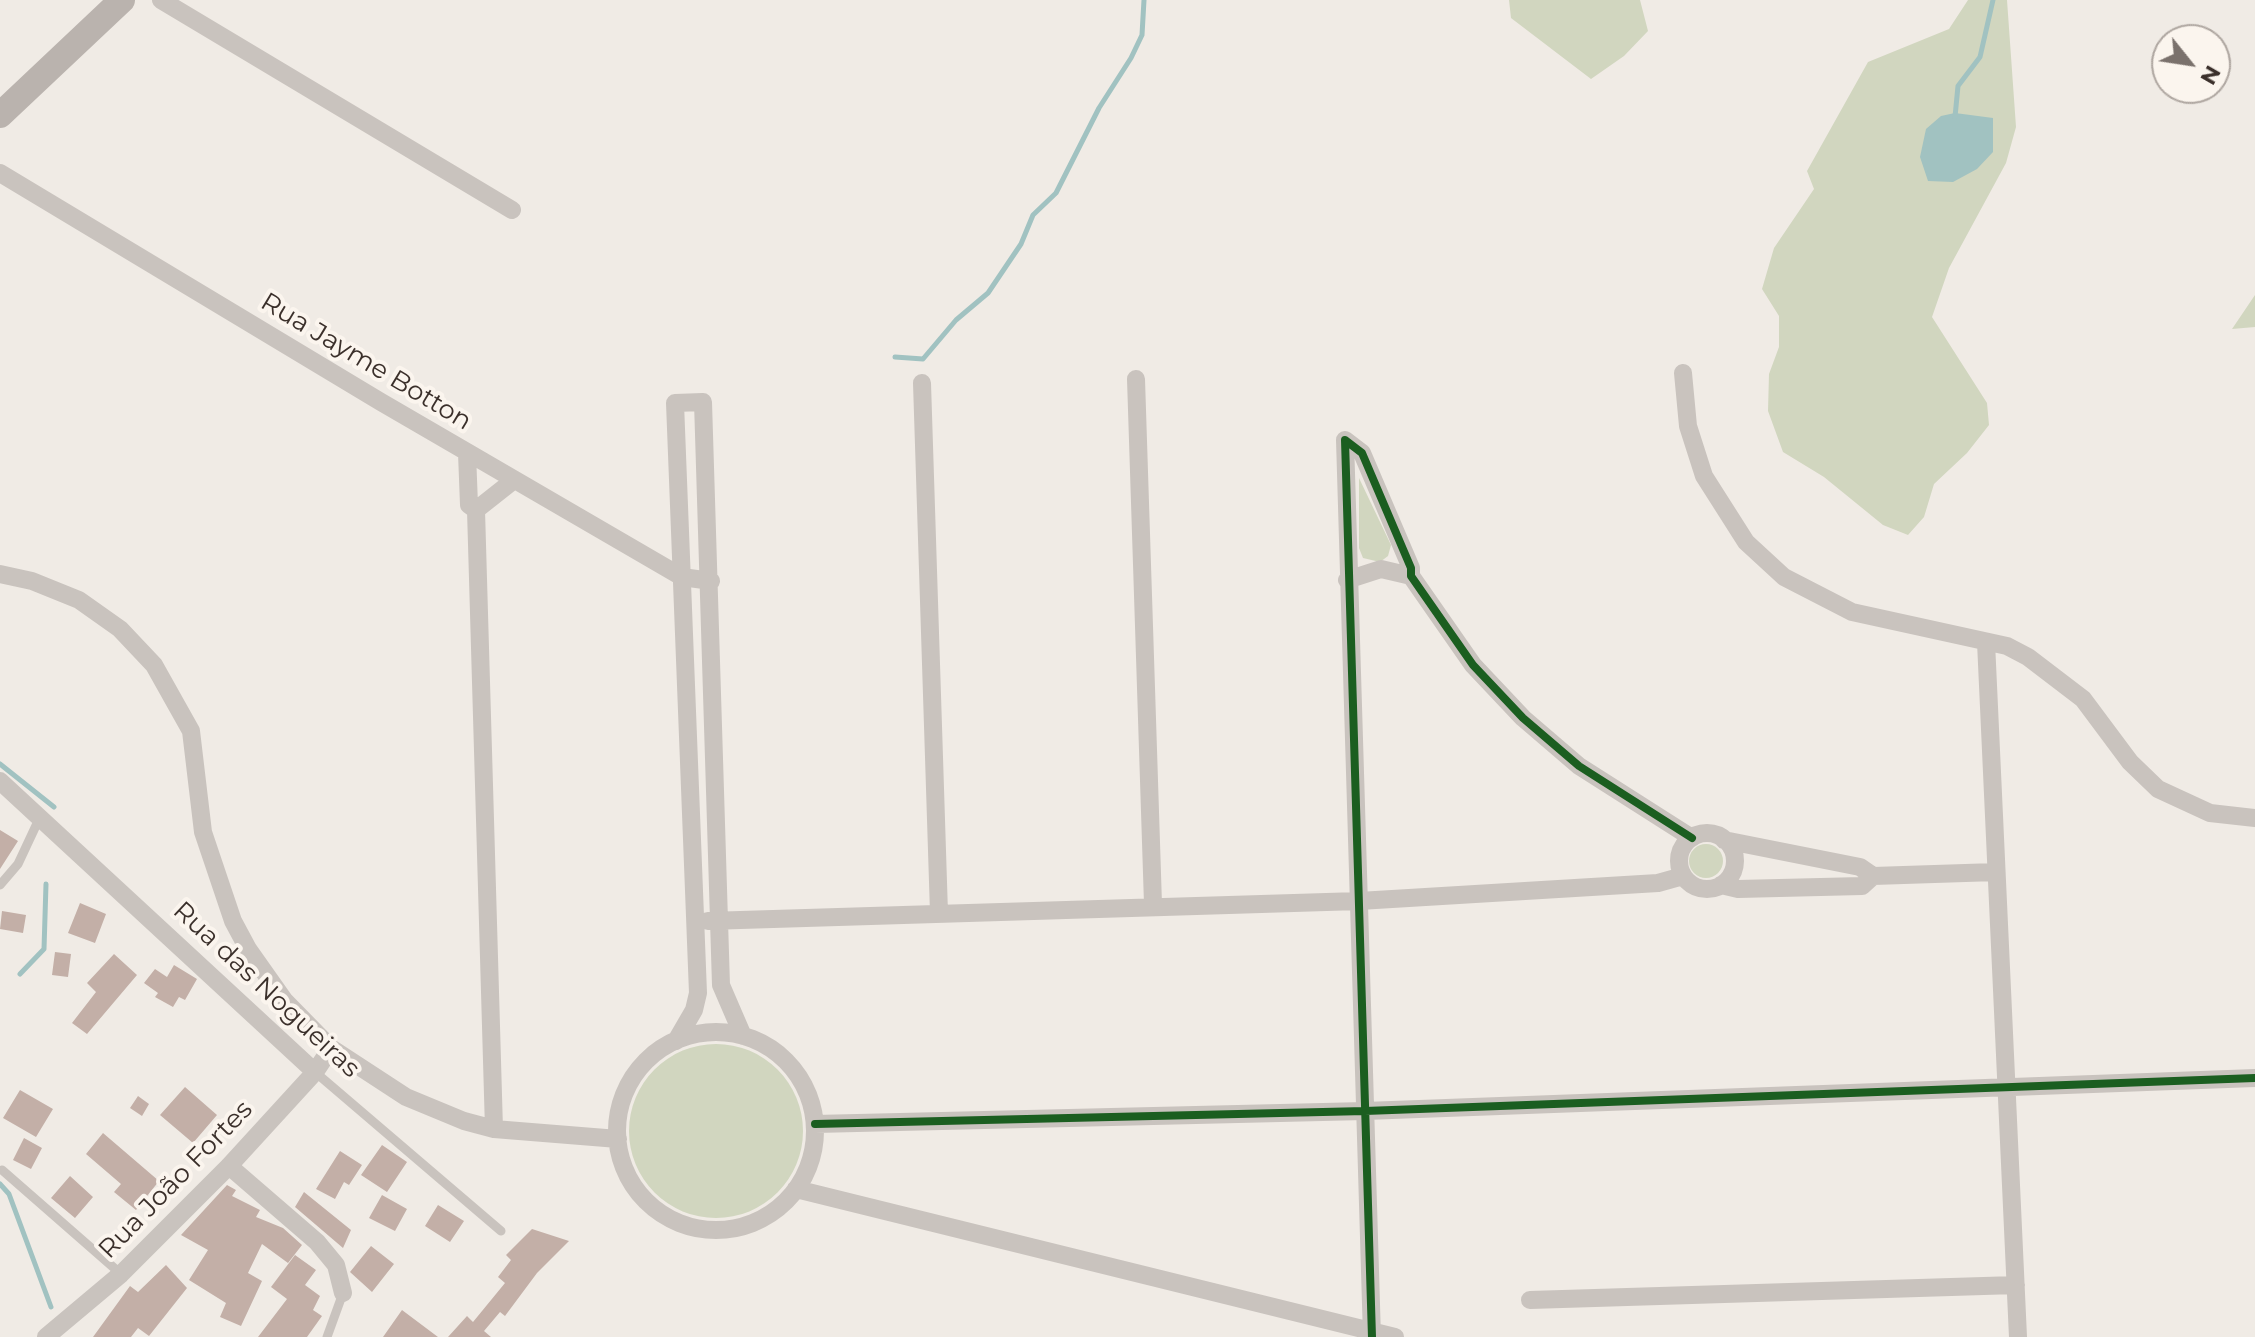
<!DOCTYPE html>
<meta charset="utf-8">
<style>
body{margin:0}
#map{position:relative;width:2255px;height:1337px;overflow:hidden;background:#f0ebe5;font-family:Montserrat,sans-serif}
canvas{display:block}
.north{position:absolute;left:2151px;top:24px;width:80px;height:80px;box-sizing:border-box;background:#fbf5ee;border:2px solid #aea6a0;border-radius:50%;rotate:120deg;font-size:22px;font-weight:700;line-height:32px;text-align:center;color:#3b302b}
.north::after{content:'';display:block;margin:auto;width:28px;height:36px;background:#7a716c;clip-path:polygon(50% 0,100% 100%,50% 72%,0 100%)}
</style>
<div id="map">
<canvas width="2255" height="1337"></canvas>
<div class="north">N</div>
</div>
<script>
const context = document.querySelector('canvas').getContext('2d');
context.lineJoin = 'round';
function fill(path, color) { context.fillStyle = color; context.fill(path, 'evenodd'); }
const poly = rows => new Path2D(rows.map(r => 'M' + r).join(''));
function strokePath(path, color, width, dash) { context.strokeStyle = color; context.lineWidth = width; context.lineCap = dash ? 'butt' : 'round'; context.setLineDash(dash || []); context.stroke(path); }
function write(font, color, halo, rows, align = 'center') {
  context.font = font + ' Montserrat,sans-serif'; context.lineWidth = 8; context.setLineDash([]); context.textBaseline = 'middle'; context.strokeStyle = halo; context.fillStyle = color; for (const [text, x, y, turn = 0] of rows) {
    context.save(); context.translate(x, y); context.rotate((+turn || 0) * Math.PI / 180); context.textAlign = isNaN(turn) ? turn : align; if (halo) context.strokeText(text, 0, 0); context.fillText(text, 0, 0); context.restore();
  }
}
fill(poly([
 [1509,0,1640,0,1648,31,1624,56,1591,79,1511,18],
 [1968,0,2007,0,2016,127,2006,163,1949,268,1932,317,1987,403,1989,425,1967,453,1934,484,1924,517,1908,535,1883,525,1824,477,1783,452,1768,411,1769,374,1779,347,1779,316,1762,289,1774,248,1814,189,1807,171,1868,62,1949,29],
 [2255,295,2255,327,2232,329],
 [1359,478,1391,545,1388,556,1380,562,1363,558,1359,548],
 '1689 861a17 17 0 1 1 34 0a17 17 0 1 1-34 0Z',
 '629 1131a87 87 0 1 1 174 0a87 87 0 1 1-174 0Z'
]), '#d1d6bf');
fill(poly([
 [1955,113,1993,118,1993,152,1977,169,1953,182,1928,181,1920,157,1926,129,1941,116]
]), '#a1c2c1');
strokePath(poly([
 [1955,117,1958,86,1980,57,1993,0],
 [895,357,923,359,956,320,988,293,1021,244,1033,215,1056,193,1099,108,1131,58,1142,35,1144,0],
 [0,764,54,807],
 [20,974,44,949,46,884],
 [0,1184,9,1194,51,1307]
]), '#a1c2c1', 5);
fill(poly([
 [0,830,18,841,0,869],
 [80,903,106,914,95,943,68,933],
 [2,911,26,915,23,933,0,929],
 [55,952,71,954,68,977,52,975],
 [114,954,137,975,87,1034,72,1023,96,992,87,983],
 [174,965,197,979,185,1000,179,997,173,1007,155,997,158,993,144,983,155,969,167,977],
 [185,1087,217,1115,193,1143,160,1115],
 [20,1090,53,1109,36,1137,3,1118],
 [138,1096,149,1104,142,1116,130,1108],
 [103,1133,159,1181,136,1210,114,1192,121,1184,86,1154],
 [24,1138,42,1148,31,1169,13,1160],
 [382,1145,407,1162,387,1192,361,1175],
 [340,1151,362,1165,349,1185,344,1182,335,1199,316,1189],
 [70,1176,93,1197,75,1218,51,1198],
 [227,1185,236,1190,232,1196,260,1210,256,1217,283,1228,302,1245,288,1263,262,1244,248,1273,262,1281,241,1326,220,1317,226,1303,189,1280,208,1250,181,1235],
 [304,1192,351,1230,343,1248,295,1207],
 [382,1195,407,1209,395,1231,369,1218],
 [438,1205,464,1221,450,1242,425,1226],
 [532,1229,569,1241,537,1273,505,1316,500,1312,484,1331,491,1337,448,1337,467,1316,473,1322,505,1283,498,1277,511,1260,506,1255],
 [371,1246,394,1264,372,1292,350,1272],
 [295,1255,316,1270,305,1285,320,1296,313,1310,322,1316,307,1337,258,1337,287,1299,271,1287],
 [166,1265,187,1288,149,1336,138,1328,131,1337,93,1337,130,1286,138,1292],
 [402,1310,438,1337,383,1337]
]), '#c3afa7');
strokePath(poly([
 [0,885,18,864,40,817],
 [315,1072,501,1231],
 [2,1170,121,1274],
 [327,1337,343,1293]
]), '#c9c3be', 9);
strokePath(poly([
 [161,0,512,210],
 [0,173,381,402,682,577,711,581],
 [1683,373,1688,426,1704,476,1746,542,1784,577,1852,612,2007,646,2028,657,2083,699,2130,762,2158,789,2210,813,2255,818],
 [1136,379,1153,904],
 [922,383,939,913],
 [467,453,469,505,476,510,494,1129],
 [476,510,514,480],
 [0,574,32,581,79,600,120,629,154,665,191,731,203,832,233,921,248,949,284,1000,331,1048,406,1097,464,1121,494,1129,618,1139],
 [1347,580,1381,569,1411,576],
 [1986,642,2018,1337],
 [0,781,315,1072],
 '1679 861a28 28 0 1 1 56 0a28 28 0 1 1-56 0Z',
 [1724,840,1860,867,1873,876,1996,872],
 [1721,885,1738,889,1862,886,1873,876],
 [708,921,1359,901,1658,883,1683,876],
 '617 1131a99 99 0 1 1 198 0a99 99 0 1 1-198 0Z',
 [676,1041,694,1010,698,993,675,403,703,402,721,985,743,1036],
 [815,1124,1365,1111,2255,1078],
 [229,1166,317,1242,336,1265,343,1293],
 [796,1189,1395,1337],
 [1530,1300,2016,1285],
 [46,1337,121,1274,229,1166,315,1072,331,1048],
 [1372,1337,1345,440,1362,453,1411,568,1411,576,1473,665,1523,718,1579,766,1692,838]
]), '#c9c3be', 18);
strokePath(poly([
 [0,115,122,0]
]), '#bab3ae', 26);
strokePath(poly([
 [815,1124,1365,1111,2255,1078],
 [1372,1337,1345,440,1362,453,1411,568,1411,576,1473,665,1523,718,1579,766,1692,838]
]), '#1b5e20', 8);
write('26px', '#3b302b', '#fbf5ee', [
 ["Rua Jayme Botton",366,362,31],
 ["Rua das Nogueiras",266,990,43],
 ["Rua João Fortes",176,1180,-46]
]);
</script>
